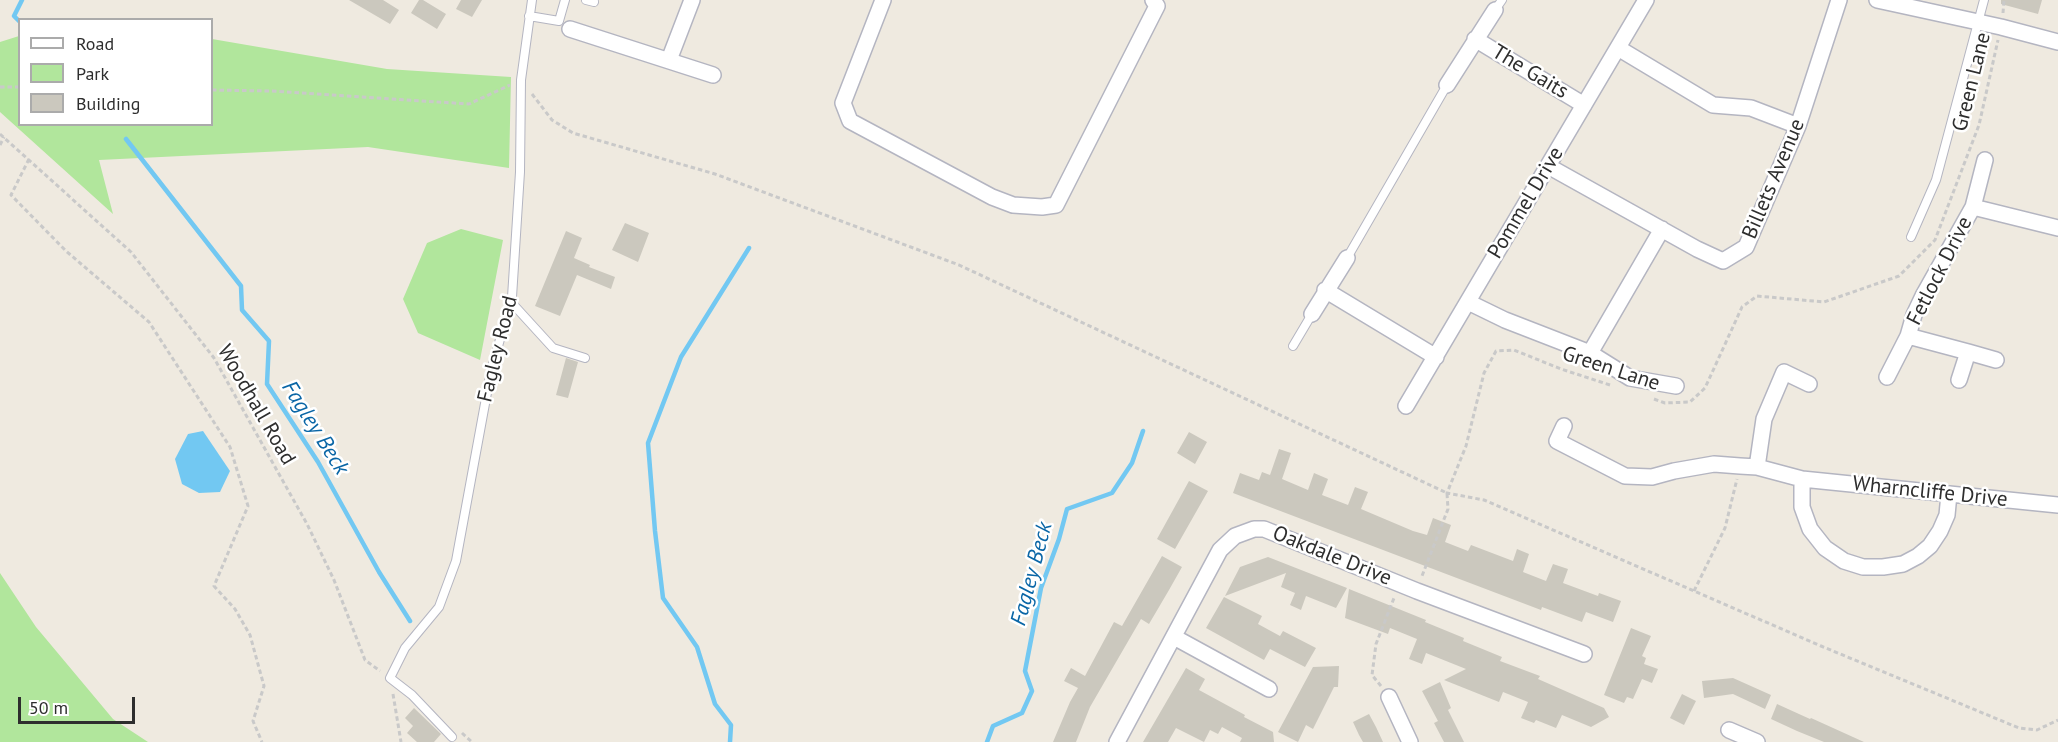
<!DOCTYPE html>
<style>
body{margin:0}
#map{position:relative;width:2058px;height:742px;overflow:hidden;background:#efeae0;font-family:"PT Sans",sans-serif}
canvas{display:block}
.legend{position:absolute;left:18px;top:18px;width:195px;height:108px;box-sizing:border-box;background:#fff;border:2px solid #ababab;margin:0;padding:8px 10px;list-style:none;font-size:18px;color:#2e2e2e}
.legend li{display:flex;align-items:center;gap:12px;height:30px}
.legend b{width:30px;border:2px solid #ababab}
.scale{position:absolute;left:18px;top:697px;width:117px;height:27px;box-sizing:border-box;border:3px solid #2e2e2e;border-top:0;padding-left:8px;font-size:18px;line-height:21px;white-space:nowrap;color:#2e2e2e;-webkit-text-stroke:4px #fff;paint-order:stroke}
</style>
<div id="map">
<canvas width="2058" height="742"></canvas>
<ul class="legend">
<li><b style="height:8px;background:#fff"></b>Road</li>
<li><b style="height:16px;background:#b1e69c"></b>Park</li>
<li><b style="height:16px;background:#cbc8be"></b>Building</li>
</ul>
<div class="scale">50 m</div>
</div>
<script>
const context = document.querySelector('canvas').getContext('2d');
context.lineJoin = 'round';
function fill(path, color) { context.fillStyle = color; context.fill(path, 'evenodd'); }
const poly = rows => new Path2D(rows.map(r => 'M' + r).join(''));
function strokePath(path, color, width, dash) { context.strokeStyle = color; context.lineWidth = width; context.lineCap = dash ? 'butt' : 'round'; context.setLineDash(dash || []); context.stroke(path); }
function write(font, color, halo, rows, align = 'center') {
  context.font = font + ' "PT Sans",sans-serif'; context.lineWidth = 5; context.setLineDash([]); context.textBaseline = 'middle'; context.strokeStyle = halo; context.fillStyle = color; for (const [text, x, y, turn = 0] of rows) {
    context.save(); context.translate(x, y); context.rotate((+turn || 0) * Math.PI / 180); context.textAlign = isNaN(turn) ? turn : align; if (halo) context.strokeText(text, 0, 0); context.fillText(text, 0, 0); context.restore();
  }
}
fill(poly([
 [19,36,20,124,212,124,212,39,387,69,511,77,509,168,368,147,99,160,113,214,0,112,0,42],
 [461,229,503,240,480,360,418,333,403,299,427,243],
 [0,573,36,627,113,719,148,742,0,742]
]), '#b1e69c');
fill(poly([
 [203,431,230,471,220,492,199,493,182,484,175,459,188,434]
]), '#72c8f2');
strokePath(poly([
 [20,22,14,16,22,0],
 [126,139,241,286,242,310,269,341,267,384,318,462,379,572,410,621],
 [730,742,731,725,715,704,697,647,663,598,655,531,648,443,681,357,749,248],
 [987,742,993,726,1022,713,1032,691,1025,671,1041,588,1059,539,1067,509,1112,493,1132,463,1143,431]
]), '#72c8f2', 4.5);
fill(poly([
 [349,0,383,0,399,10,390,24],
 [419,0,423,0,446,14,437,29,411,13],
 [461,0,482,0,472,17,456,9],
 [2001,0,2042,0,2038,14,2001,4],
 [625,223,649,233,638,262,612,250],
 [566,231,582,238,574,258,590,265,589,267,615,277,611,289,577,275,560,316,535,306],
 [566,358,578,362,568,398,556,395],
 [1189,432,1207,442,1195,464,1177,453],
 [1279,449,1291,453,1282,479,1308,490,1314,473,1328,479,1322,495,1348,505,1355,487,1368,492,1361,509,1413,531,1427,535,1433,518,1451,525,1445,542,1468,551,1471,545,1513,561,1517,549,1529,554,1523,572,1546,581,1553,564,1568,569,1563,583,1598,596,1599,593,1621,601,1613,622,1586,612,1582,622,1542,607,1541,610,1233,493,1240,473,1259,480,1262,472,1270,475],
 [1189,481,1208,491,1175,549,1157,539],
 [1162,556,1182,567,1169,590,1149,624,1141,619,1090,707,1076,742,1053,742,1070,702,1078,688,1064,681,1071,668,1085,676,1114,622,1122,626],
 [1268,557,1347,588,1336,608,1306,596,1301,610,1290,605,1295,593,1281,587,1286,573,1225,596,1240,567],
 [1349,589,1426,620,1425,622,1464,638,1463,641,1502,657,1500,661,1540,676,1538,679,1604,708,1609,717,1591,727,1562,715,1556,728,1536,720,1534,723,1521,718,1528,702,1503,692,1499,702,1444,680,1466,669,1426,653,1422,664,1409,659,1417,639,1390,628,1388,634,1345,618],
 [1224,597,1262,616,1258,624,1280,636,1283,631,1316,648,1305,667,1270,649,1264,660,1206,628],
 [1631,628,1651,636,1642,656,1646,658,1644,664,1658,669,1652,683,1642,679,1633,699,1627,697,1624,703,1604,695],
 [1339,666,1338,687,1334,687,1313,729,1306,725,1298,742,1278,732,1313,667],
 [1186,668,1205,679,1199,690,1245,715,1244,717,1273,732,1274,742,1240,742,1242,738,1222,727,1218,734,1210,730,1204,742,1176,728,1168,742,1143,742],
 [1733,678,1771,695,1765,709,1733,694,1704,698,1702,681],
 [1440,682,1451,708,1448,710,1464,742,1444,742,1434,723,1438,721,1422,691],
 [1682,694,1696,701,1684,725,1670,718],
 [1777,704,1810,719,1811,718,1864,742,1824,742,1797,731,1771,719],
 [414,708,441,734,434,742,417,742,407,733,413,726,405,718],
 [1369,714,1376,727,1383,742,1363,742,1359,735,1353,722]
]), '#cbc8be');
const service = poly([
 [586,0,594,2],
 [1495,10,1502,0],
 [529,16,559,21,565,0],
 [1911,237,1936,180,1984,0],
 [1347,258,1447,85],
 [511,302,553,348,585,358],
 [1293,346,1312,314],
 [452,737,412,695,390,678,405,648,439,607,456,561,491,371,512,297,520,172,521,80,532,0]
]);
const minor = poly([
 [883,0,843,103,850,121,992,197,1013,205,1042,207,1056,205,1157,6,1153,0],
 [1877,0,2001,27,2058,42],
 [570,29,713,75],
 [1475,39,1584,105],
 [1618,48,1713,105,1751,108,1798,126],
 [669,60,692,0],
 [1447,85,1495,10],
 [1548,166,1697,249,1723,261,1746,247,1798,126,1839,0],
 [1973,207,2058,228],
 [1325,290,1436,357],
 [1468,302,1505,320,1590,353,1630,378,1676,386],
 [1312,314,1347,258],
 [1908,336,1914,315,1923,296,1973,207,1985,160],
 [1590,353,1662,229],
 [1887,377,1908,336,1968,352],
 [1959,380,1968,352,1996,360],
 [1406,406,1646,0],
 [1564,426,1557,441,1625,476,1652,477,1674,471,1714,464,1740,466,1757,467,1802,479,2058,505],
 [1757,467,1764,419,1784,372,1809,384],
 [1802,479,1802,507,1810,529,1825,548,1844,561,1863,567,1883,567,1903,564,1918,556,1930,546,1940,531,1947,515,1949,494],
 [1174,637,1269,689],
 [1389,697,1410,742],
 [1729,730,1757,742],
 [1117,742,1220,550,1235,536,1254,529,1264,529,1417,591,1584,654]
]);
strokePath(service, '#b4b5c1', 10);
strokePath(minor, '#b4b5c1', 18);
strokePath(poly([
 [2003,13,2004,0],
 [0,87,20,87],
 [212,90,271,91,469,104,510,85],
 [532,94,552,120,573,133,715,174,959,265,1447,493,1448,509,1422,576],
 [0,134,131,252,214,358,307,524,334,580,365,660,380,671],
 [0,145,4,137],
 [29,159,11,195,66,251,149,322,230,447,248,506,214,586,235,609,250,635,264,686,253,721,262,742],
 [1610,385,1561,369,1514,350,1496,351,1484,373,1466,446,1447,493,1484,500,1821,646,2019,728,2037,730,2058,720],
 [1654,399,1665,403,1690,402,1705,388,1742,307,1757,296,1824,302,1899,276,1935,240,1979,125,1998,40],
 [1694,591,1725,528,1737,479],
 [1381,686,1372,675,1376,644,1394,598],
 [393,694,401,742],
 [462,733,472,742]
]), '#c9c9c9', 3, [4.5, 3]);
strokePath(service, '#fff', 8);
strokePath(minor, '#fff', 15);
write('21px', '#2e2e2e', '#fff', [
 ["The Gaits",1530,72,31],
 ["Green Lane",1972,82,-76],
 ["Billets Avenue",1774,179,-67],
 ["Pommel Drive",1526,203,-59],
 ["Fetlock Drive",1940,271,-63],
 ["Fagley Road",498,349,-76],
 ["Green Lane",1611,369,18],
 ["Woodhall Road",256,405,60],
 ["Wharncliffe Drive",1930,492,6],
 ["Oakdale Drive",1332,556,22]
]);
write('italic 22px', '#0a66a6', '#fff', [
 ["Fagley Beck",315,428,58],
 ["Fagley Beck",1032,574,-75]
]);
</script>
